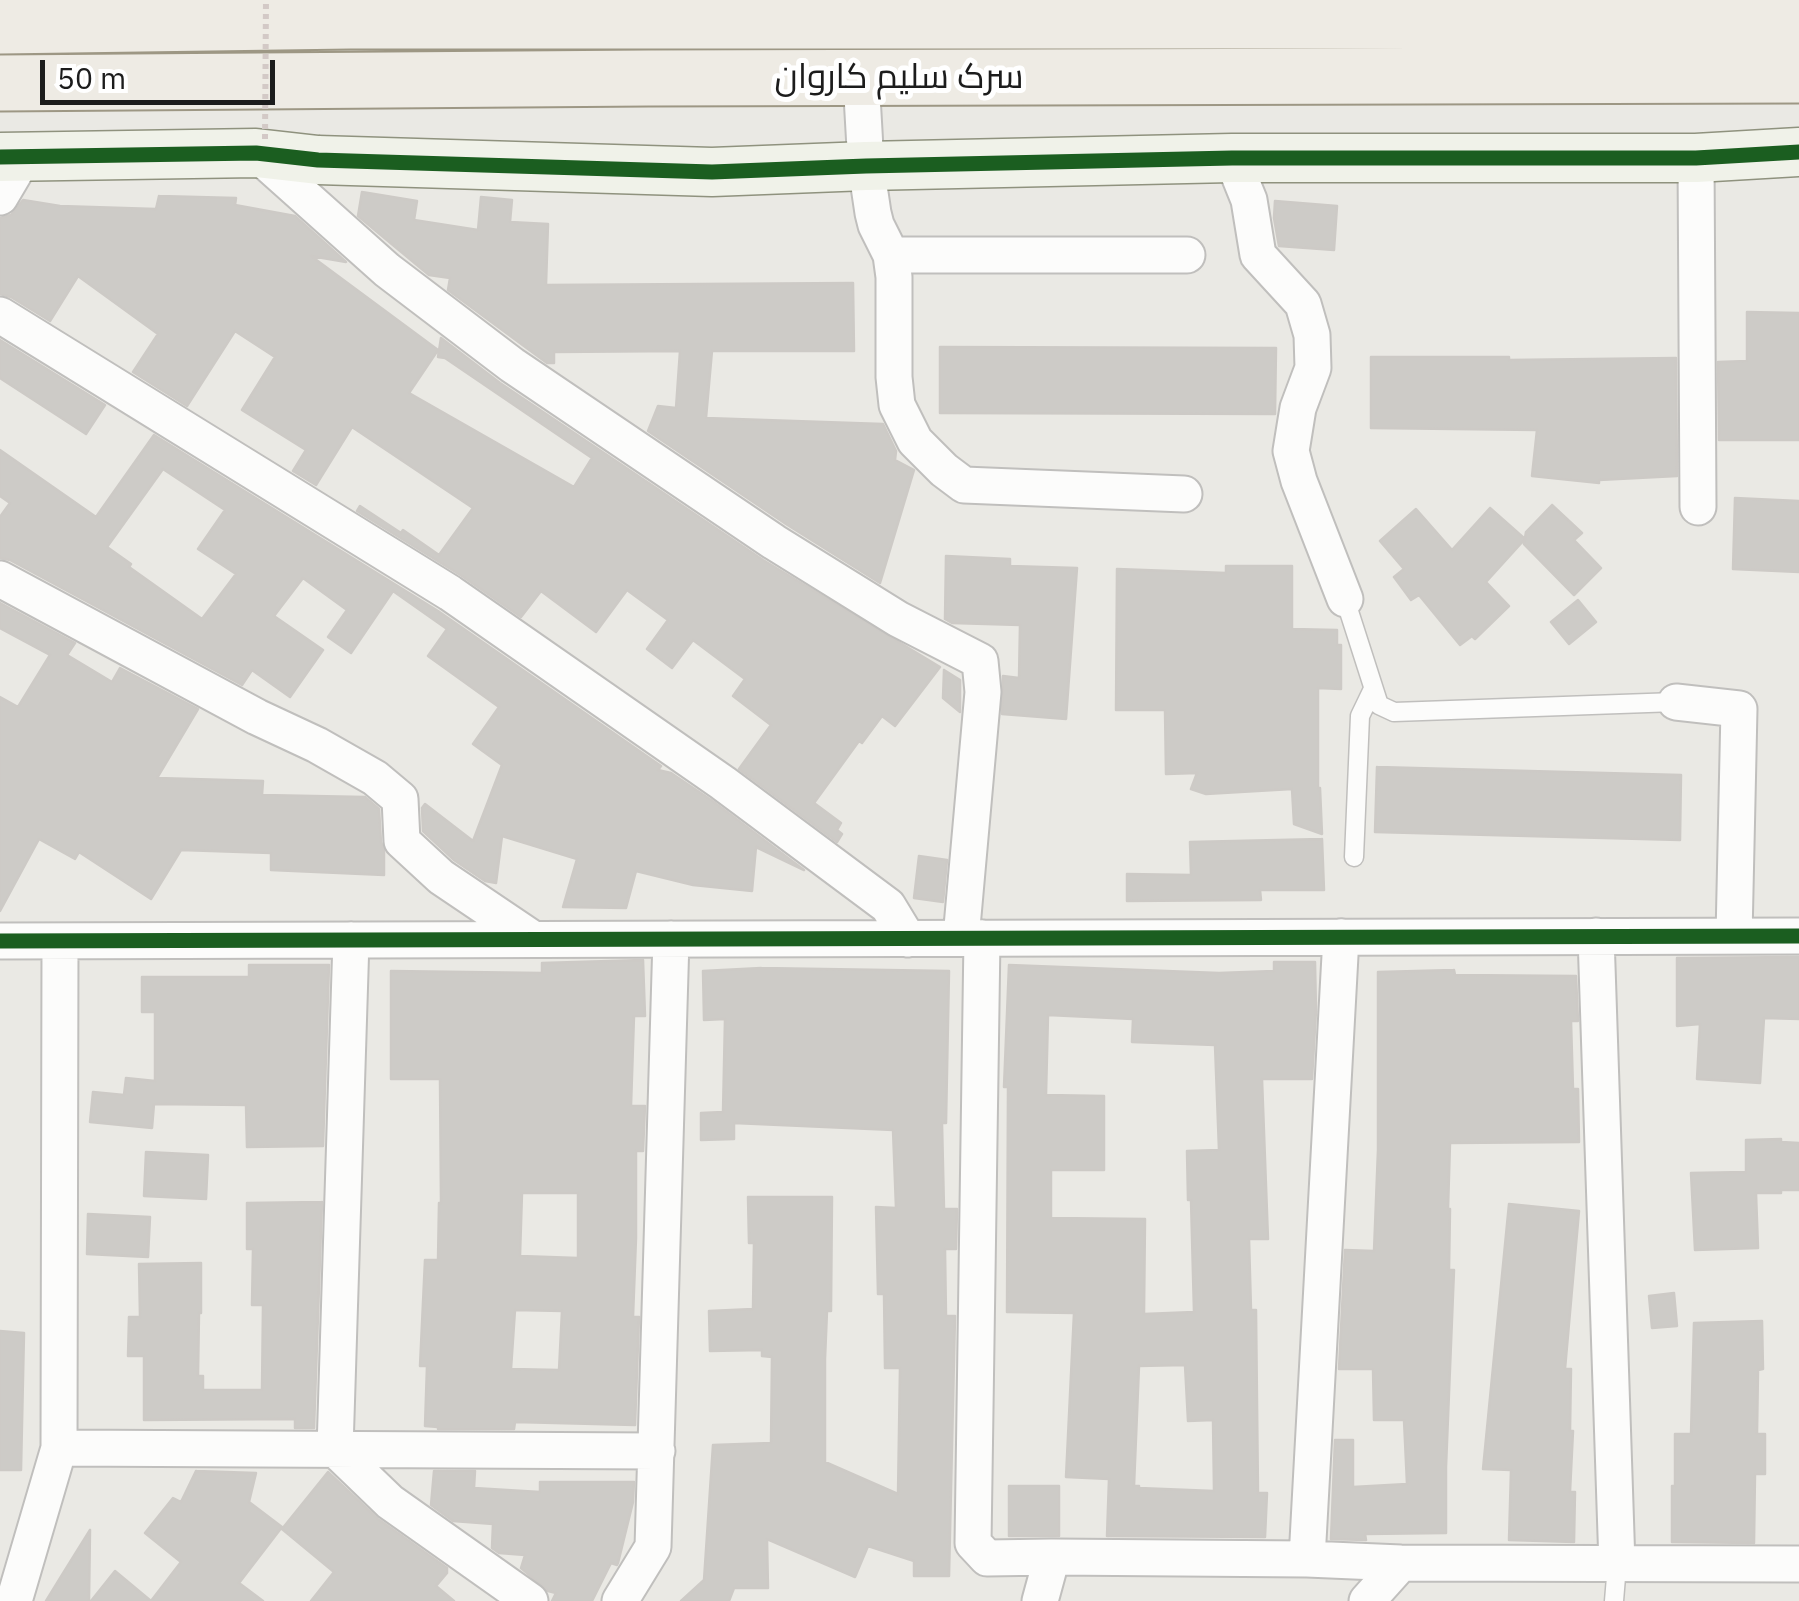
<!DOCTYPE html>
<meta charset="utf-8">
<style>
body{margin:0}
#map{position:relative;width:1799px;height:1601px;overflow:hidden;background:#eae9e4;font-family:"IBM Plex Sans",sans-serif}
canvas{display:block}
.scale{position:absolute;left:40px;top:60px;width:235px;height:45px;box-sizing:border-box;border:5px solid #1c1c1c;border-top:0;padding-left:12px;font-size:30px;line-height:35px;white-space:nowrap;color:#1c1c1c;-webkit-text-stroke:8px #fff;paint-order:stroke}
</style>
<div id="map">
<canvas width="1799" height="1601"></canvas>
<div class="scale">50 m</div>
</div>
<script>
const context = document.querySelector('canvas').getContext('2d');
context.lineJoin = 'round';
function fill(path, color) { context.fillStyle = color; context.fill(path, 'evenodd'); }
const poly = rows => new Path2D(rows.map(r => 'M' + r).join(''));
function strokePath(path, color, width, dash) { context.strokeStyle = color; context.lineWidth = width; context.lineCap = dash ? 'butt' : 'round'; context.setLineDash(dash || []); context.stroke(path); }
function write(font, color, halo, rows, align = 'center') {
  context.font = font + ' "IBM Plex Sans",Cairo,sans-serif'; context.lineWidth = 10; context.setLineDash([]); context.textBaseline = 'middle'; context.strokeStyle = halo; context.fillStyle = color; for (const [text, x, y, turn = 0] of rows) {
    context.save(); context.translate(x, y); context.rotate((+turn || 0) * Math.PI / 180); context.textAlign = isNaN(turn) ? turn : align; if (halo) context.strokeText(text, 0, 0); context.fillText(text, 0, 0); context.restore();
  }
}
const building = poly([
 [362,192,417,201,414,220,478,230,481,197,512,200,510,222,548,224,546,285,853,283,854,351,712,351,706,418,883,424,896,451,895,460,914,470,880,583,786,524,648,431,658,406,676,408,680,351,554,352,554,363,547,363,448,290,450,278,429,275,358,216,362,192],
 [159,196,236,198,235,205,295,216,346,262,311,256,438,350,409,393,574,487,592,458,445,358,438,357,441,338,500,383,763,560,940,667,895,726,882,716,862,743,859,741,814,803,841,823,837,830,842,834,837,842,739,769,771,725,733,696,745,679,693,640,672,668,647,649,668,620,627,590,596,632,541,591,521,617,462,576,357,511,360,506,401,533,403,530,439,555,473,508,352,427,316,485,293,471,306,450,242,410,275,357,235,331,187,406,133,372,158,334,78,276,50,321,11,297,0,294,0,218,11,215,23,200,60,206,156,209,159,196],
 [1275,201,1337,206,1334,250,1279,246,1274,218,1275,201],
 [1747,312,1799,313,1799,440,1719,440,1718,362,1747,361,1747,312],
 [0,340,105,405,86,434,0,378,0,340],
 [940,347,1276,348,1275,414,940,413,940,347],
 [1371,357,1509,357,1509,360,1676,358,1677,476,1599,480,1599,483,1532,476,1537,430,1371,428,1371,357],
 [154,435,438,611,661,766,658,770,671,773,711,800,804,870,756,847,752,891,693,885,636,871,626,908,563,907,577,859,502,836,496,883,485,881,454,860,423,831,422,808,425,804,473,841,502,765,473,744,499,707,428,656,447,629,393,591,351,653,328,637,347,610,303,578,274,616,323,650,290,697,252,670,242,685,10,560,0,558,0,517,10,503,0,496,0,450,96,517,154,435],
 [163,469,225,510,198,549,236,574,202,619,129,567,131,564,107,547,163,469],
 [1735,498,1799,501,1799,572,1733,569,1735,498],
 [1552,505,1582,533,1574,540,1601,568,1574,595,1524,544,1526,532,1552,505],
 [1490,508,1525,539,1486,582,1509,606,1475,639,1472,636,1460,645,1419,595,1411,600,1394,577,1404,569,1380,541,1416,509,1452,550,1490,508],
 [946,556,1010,559,1010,566,1077,568,1066,719,1002,714,1003,676,1019,678,1020,625,952,623,945,619,946,556],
 [1226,566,1292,566,1292,629,1337,630,1337,645,1341,645,1341,689,1318,688,1318,788,1320,788,1322,834,1294,824,1292,789,1206,794,1191,789,1197,773,1166,774,1165,710,1116,710,1117,569,1226,573,1226,566],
 [1578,600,1596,622,1569,644,1551,622,1578,600],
 [0,603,75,643,67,655,112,682,120,668,198,709,157,778,263,781,262,795,365,797,379,809,381,842,384,850,384,875,271,870,271,853,181,850,151,899,79,852,75,859,39,839,0,911,0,697,18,707,50,655,0,628,0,603],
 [944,670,960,680,960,712,943,698,944,670],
 [1377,767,1681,775,1680,840,1375,832,1377,767],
 [1322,839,1324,890,1260,890,1261,900,1127,901,1127,874,1191,875,1190,842,1322,839],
 [919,856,947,860,943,902,914,898,919,856],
 [1799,957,1799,1019,1764,1018,1760,1083,1697,1079,1700,1024,1677,1026,1677,958,1799,957],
 [643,960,645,1016,634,1016,631,1106,645,1106,643,1151,636,1151,636,1238,633,1317,639,1317,635,1425,515,1422,514,1429,438,1429,438,1427,425,1426,427,1366,420,1366,425,1260,438,1260,439,1203,441,1203,440,1079,391,1079,391,971,542,973,542,963,643,960],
 [522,1193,578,1193,578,1258,520,1256,522,1193],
 [515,1310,562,1311,559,1370,511,1369,515,1310],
 [1274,962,1315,962,1316,1011,1312,1079,1262,1079,1268,1239,1249,1239,1251,1310,1256,1310,1258,1493,1267,1493,1265,1537,1107,1536,1109,1479,1066,1477,1074,1313,1007,1312,1008,1087,1004,1087,1009,965,1219,973,1274,971,1274,962],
 [1048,1015,1133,1019,1132,1042,1215,1045,1219,1150,1187,1151,1188,1200,1191,1200,1194,1312,1144,1314,1145,1219,1051,1218,1051,1170,1104,1170,1104,1096,1046,1095,1048,1015],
 [1185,1365,1188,1421,1213,1420,1214,1491,1139,1488,1139,1486,1134,1486,1139,1366,1185,1365],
 [249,965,329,965,323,1146,247,1147,246,1105,154,1104,152,1128,90,1122,93,1092,124,1095,126,1078,155,1081,155,1012,142,1012,142,977,249,977,249,965],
 [761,968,949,971,946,1123,942,1123,944,1209,957,1209,956,1249,945,1249,946,1316,955,1316,949,1576,914,1576,914,1561,868,1546,855,1577,767,1539,768,1588,734,1588,729,1601,681,1601,704,1580,713,1445,771,1443,772,1357,762,1356,762,1350,710,1351,709,1311,753,1309,754,1243,749,1243,748,1197,832,1197,831,1311,827,1311,825,1359,825,1462,898,1494,900,1368,885,1368,884,1294,878,1294,876,1207,896,1208,893,1130,734,1123,734,1139,701,1140,701,1113,723,1112,725,1019,704,1020,703,971,761,968],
 [1454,970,1455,975,1576,976,1578,1021,1571,1021,1573,1089,1578,1089,1579,1142,1450,1143,1448,1209,1450,1209,1449,1270,1454,1270,1446,1467,1446,1533,1365,1534,1366,1540,1331,1539,1335,1440,1353,1440,1353,1487,1407,1484,1404,1420,1374,1420,1373,1369,1339,1369,1345,1250,1374,1251,1378,1150,1378,972,1454,970],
 [1781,1139,1781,1142,1799,1143,1799,1190,1781,1190,1781,1193,1756,1193,1758,1248,1695,1250,1691,1173,1746,1172,1746,1140,1781,1139],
 [146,1152,208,1155,206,1199,144,1196,146,1152],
 [322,1202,314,1428,295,1428,295,1419,144,1420,144,1356,128,1356,129,1317,140,1317,139,1264,201,1263,201,1313,199,1313,198,1376,203,1376,203,1390,262,1390,263,1305,252,1305,253,1249,247,1249,247,1203,322,1202],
 [1509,1204,1579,1211,1565,1369,1571,1369,1570,1431,1573,1431,1570,1492,1575,1492,1574,1542,1509,1540,1511,1470,1483,1469,1509,1204],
 [88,1214,150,1217,148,1257,87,1254,88,1214],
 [1674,1293,1677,1326,1652,1328,1649,1296,1674,1293],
 [1762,1321,1763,1369,1758,1370,1757,1434,1765,1434,1765,1474,1755,1474,1754,1543,1672,1542,1672,1486,1675,1486,1675,1434,1691,1434,1694,1323,1762,1321],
 [0,1331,24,1333,21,1470,0,1470,0,1331],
 [196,1471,256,1473,249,1502,282,1527,239,1583,263,1601,91,1601,115,1571,151,1601,181,1562,145,1533,173,1498,181,1502,196,1471],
 [434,1471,475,1471,474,1488,540,1492,540,1482,634,1482,633,1502,618,1563,617,1565,611,1563,592,1601,552,1601,556,1593,548,1591,521,1568,525,1555,499,1553,492,1548,493,1524,453,1521,431,1505,434,1471],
 [328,1472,378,1519,447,1568,447,1573,436,1586,454,1601,311,1601,334,1572,282,1529,328,1472],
 [1009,1486,1059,1486,1059,1536,1009,1536,1009,1486],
 [90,1530,89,1601,46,1601,62,1575,90,1530]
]);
fill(building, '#cdcbc7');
strokePath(building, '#cdcac6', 2.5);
const lane = poly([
 [1345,599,1379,705,1394,712,1676,702],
 [1354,857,1360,716,1373,689],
 [1614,1601,1617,1565]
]);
const street = poly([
 [861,78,866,166,873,213,876,225,891,255,894,277,894,377,897,405,915,441,944,470,964,485,1184,494],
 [256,153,387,270,512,365,774,542,898,619,980,661,983,692,961,938],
 [1232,158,1249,200,1258,255,1303,304,1312,335,1313,368,1298,408,1291,451,1299,481,1345,599],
 [1696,158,1698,507],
 [0,197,23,158],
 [891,255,1187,255],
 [0,315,450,593,723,783,888,906,908,939],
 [0,579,257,717,317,745,375,778,400,799,402,841,441,877,533,939],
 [1676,702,1739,709,1734,936],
 [1596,936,1617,1565],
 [982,938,973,1543,987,1558,1052,1557,1307,1559,1401,1563,1799,1564],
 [351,940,335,1449,390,1502,530,1601],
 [0,941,1799,936],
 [59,1448,657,1451],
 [1307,1559,1341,937],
 [14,1601,59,1448,60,941],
 [620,1601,653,1547,671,939],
 [1040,1601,1052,1557],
 [1367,1601,1401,1563]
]);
const secondary = poly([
 [0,157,256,153,318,160,712,172,866,166,1232,158,1696,158,1799,152]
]);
const primary = poly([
 [0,26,350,21,1799,21],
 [0,83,648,78,1799,75]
]);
strokePath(lane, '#c0bfbd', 21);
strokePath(street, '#c0bfbd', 39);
strokePath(secondary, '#8f927e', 51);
strokePath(primary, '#9d9784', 59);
strokePath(lane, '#fcfcfb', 18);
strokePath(street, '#fcfcfb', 35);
strokePath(secondary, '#f0f2e9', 48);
strokePath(primary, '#eeebe4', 55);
strokePath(poly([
 [265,139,266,0]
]), '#d3c9c6', 6, [5, 5]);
strokePath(poly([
 [0,157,256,153,318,160,712,172,866,166,1232,158,1696,158,1799,152],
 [0,941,1799,936]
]), '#1b5e20', 15);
write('35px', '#1c1c1c', '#fff', [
 ["سرک سلیم کاروان",899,78]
]);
</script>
